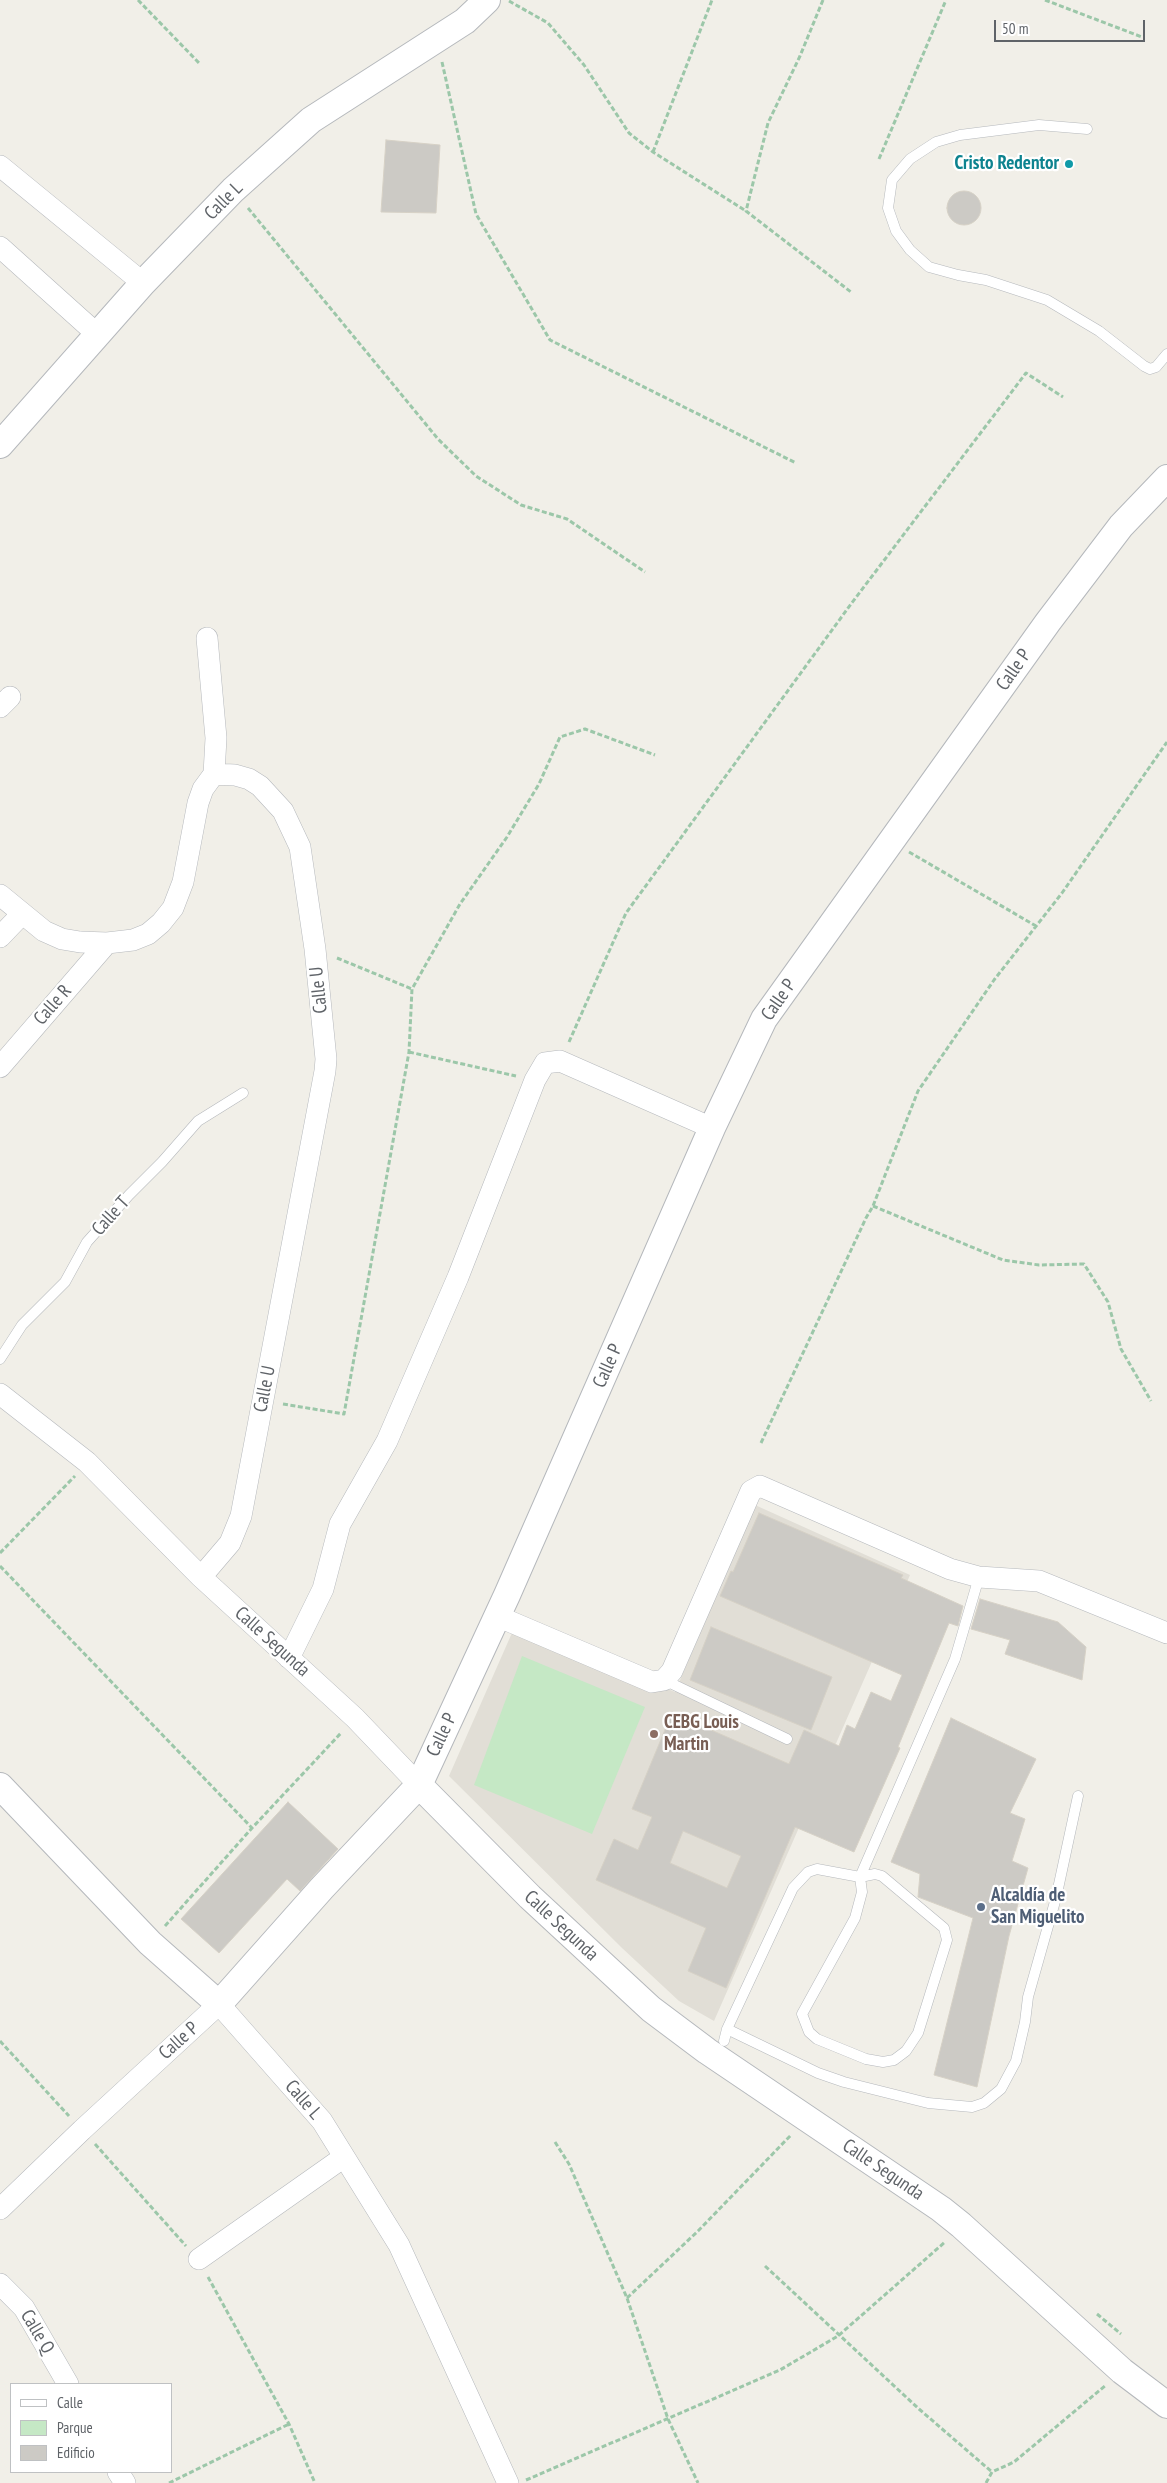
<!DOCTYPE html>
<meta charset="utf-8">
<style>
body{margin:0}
#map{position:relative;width:1167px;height:2483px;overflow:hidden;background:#f1efe8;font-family:"PT Sans Narrow",sans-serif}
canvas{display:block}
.legend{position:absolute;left:10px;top:2383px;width:162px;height:90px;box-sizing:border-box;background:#fff;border:1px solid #bfc1c3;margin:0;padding:6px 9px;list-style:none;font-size:15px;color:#5f6368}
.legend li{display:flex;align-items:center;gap:10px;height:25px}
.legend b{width:25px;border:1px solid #bfc1c3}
.scale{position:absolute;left:994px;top:20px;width:151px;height:22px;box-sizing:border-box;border:2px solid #5f6368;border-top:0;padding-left:6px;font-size:15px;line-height:18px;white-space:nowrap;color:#5f6368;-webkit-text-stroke:4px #fff;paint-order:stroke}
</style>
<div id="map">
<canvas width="1167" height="2483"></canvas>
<ul class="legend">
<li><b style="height:6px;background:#fff"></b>Calle</li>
<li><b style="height:14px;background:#c5e8c5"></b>Parque</li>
<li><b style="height:14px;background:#cccac5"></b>Edificio</li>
</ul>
<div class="scale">50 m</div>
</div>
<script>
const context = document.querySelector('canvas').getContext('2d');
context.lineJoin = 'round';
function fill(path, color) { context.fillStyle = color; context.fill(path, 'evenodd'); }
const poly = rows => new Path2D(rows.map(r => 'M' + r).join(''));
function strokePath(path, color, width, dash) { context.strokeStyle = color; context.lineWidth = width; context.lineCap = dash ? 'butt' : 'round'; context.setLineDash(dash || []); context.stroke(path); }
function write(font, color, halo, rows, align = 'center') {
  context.font = font + ' "PT Sans Narrow",sans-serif'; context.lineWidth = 4.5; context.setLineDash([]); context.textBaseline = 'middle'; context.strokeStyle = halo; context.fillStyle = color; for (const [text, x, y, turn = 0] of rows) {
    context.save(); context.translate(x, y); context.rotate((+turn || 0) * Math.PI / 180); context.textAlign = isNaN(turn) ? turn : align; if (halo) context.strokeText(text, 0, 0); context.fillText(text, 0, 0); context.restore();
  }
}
fill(poly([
 [755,1505,910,1575,714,2021,679,2001,622,1948,449,1776,515,1626,675,1692]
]), '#e1ded6');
fill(poly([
 [522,1656,645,1707,592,1834,474,1785]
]), '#c5e8c5');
const building = poly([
 [386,140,440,145,436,213,381,212,386,140],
 '947 208a17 17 0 1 1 34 0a17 17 0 1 1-34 0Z',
 [759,1513,903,1575,901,1578,963,1606,958,1626,949,1623,898,1747,900,1748,854,1852,795,1827,726,1988,688,1971,706,1928,596,1880,614,1839,638,1850,652,1817,632,1809,672,1713,789,1764,804,1730,839,1746,847,1725,855,1729,871,1692,891,1701,902,1675,720,1596,731,1571,733,1572,759,1513],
 [683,1831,741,1856,727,1888,670,1863,683,1831],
 [980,1599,1058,1622,1086,1647,1082,1680,1005,1654,1010,1640,971,1629,980,1599],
 [711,1627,832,1677,811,1730,690,1680,711,1627],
 [951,1718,1036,1759,1010,1813,1025,1819,1012,1861,1028,1868,1009,1936,977,2087,934,2075,973,1918,918,1897,920,1874,891,1862,951,1718],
 [288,1802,338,1849,300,1891,287,1879,219,1953,181,1919,288,1802]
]);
fill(building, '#cccac5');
strokePath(building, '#d6d1c6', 1);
const service = poly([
 [1087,129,1039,125,960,135,936,142,910,159,892,180,888,208,896,231,910,250,929,267,958,275,986,280,1047,300,1099,331,1144,366,1150,369,1156,367,1167,354],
 [0,1359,22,1325,65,1282,87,1242,129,1195,162,1162,198,1121,243,1093],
 [664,1680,787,1739],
 [727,2029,818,2073,844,2082,928,2103,972,2107,984,2103,1001,2089,1016,2061,1025,2022,1028,1997,1056,1898,1078,1796],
 [724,2041,727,2029,793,1888,808,1872,817,1869,860,1877,875,1874,882,1876,944,1928,947,1940,918,2033,906,2051,894,2060,883,2062,866,2059,817,2039,809,2032,802,2014,855,1918,862,1892,860,1877,955,1659,979,1577]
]);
const minor = poly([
 [0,166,143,283],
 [0,247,98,335],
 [207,638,216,738,214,774],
 [0,707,10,697],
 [0,895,44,931,62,939,80,942,107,943,133,940,148,934,161,923,173,908,183,882,198,803,203,789,214,774,235,775,249,779,260,786,283,811,300,847,315,949,326,1059,325,1071,241,1516,230,1543,201,1577],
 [0,937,22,914],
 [0,1067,107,943],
 [0,1394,87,1462,201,1577,355,1718,419,1785],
 [497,1616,652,1682,664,1680,672,1671,751,1491,760,1486,950,1569,979,1577,1039,1581,1167,1633],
 [289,1658,323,1589,340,1524,387,1441,458,1277,535,1080,545,1063,560,1061,712,1128],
 [0,2209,82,2130,219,2004,322,2121,399,2245,508,2483],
 [199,2259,344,2157],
 [0,2284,24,2308,68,2384],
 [118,2472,125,2483]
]);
const tertiary = poly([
 [0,445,143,283,233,190,311,120,465,21,487,0],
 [419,1785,530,1897,651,2009,707,2051,941,2209,961,2225,1122,2371,1167,2405],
 [0,1786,150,1943,219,2004,322,1888,419,1785,507,1595,712,1128,764,1019,1048,622,1121,526,1167,478]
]);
strokePath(service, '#b5b8bc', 11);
strokePath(minor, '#b5b8bc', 22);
strokePath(tertiary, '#b5b8bc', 28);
strokePath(poly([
 [138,0,200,64],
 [823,0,800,56,768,123,746,211,851,292],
 [1045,0,1142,37],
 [509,1,548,23,584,65,629,133,653,152,746,211],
 [442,62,476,214,550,340,796,463],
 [653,152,712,0],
 [879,159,946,0],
 [248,208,438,439,476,476,521,505,567,519,645,572],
 [909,852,1036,926],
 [337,958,412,989],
 [569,1042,626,913,851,604,1026,373,1063,397],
 [409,1052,516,1076],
 [873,1206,1003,1260,1039,1265,1084,1264,1108,1302,1121,1349,1151,1401],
 [283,1404,344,1414,409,1052,412,989,460,904,507,837,539,784,560,737,585,729,655,755],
 [761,1443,866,1218,873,1206,918,1091,994,980,1062,893,1167,742],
 [0,1553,75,1476],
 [0,1566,252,1828],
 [165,1926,252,1828,341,1733],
 [0,2041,69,2116],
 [555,2142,569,2164,627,2298,668,2419,698,2483],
 [95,2144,186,2246],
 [765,2266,919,2409,992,2472],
 [208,2277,289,2424,315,2483],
 [627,2298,698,2231,791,2135],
 [1097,2314,1121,2334],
 [526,2480,780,2370,838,2336,945,2242],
 [169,2483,289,2424],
 [986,2483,992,2472,1014,2462,1106,2385]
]), '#9cc7a9', 3, [5, 2.5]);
strokePath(service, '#fff', 10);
strokePath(minor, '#fff', 21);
strokePath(tertiary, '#fff', 26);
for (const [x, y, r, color] of [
 [1069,164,5,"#0f9aa8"],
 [654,1734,5,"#8d6e63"],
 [981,1907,5,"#5c6f8a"]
]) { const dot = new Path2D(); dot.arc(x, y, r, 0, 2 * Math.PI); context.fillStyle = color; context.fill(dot); strokePath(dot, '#fff', 2); }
write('bold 19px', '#0d838f', '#fff', [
 ["Cristo Redentor",1059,164]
], 'right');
write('19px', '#5f6368', '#fff', [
 ["Calle L",224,201,-45],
 ["Calle P",1014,670,-55],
 ["Calle U",319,990,-96],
 ["Calle P",779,1000,-55],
 ["Calle R",53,1005,-49],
 ["Calle T",111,1216,-48],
 ["Calle P",608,1366,-66],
 ["Calle U",265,1389,-79],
 ["Calle Segunda",272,1642,42],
 ["Calle P",442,1735,-65],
 ["Calle Segunda",561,1926,43],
 ["Calle P",179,2041,-42],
 ["Calle L",303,2100,49],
 ["Calle Segunda",883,2170,34],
 ["Calle Q",37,2332,59]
]);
write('bold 19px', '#785e54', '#fff', [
 ["CEBG Louis",664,1723],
 ["Martin",664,1745]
], 'left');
write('bold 19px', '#4e5e75', '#fff', [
 ["Alcaldía de",991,1896],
 ["San Miguelito",991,1918]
], 'left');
</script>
